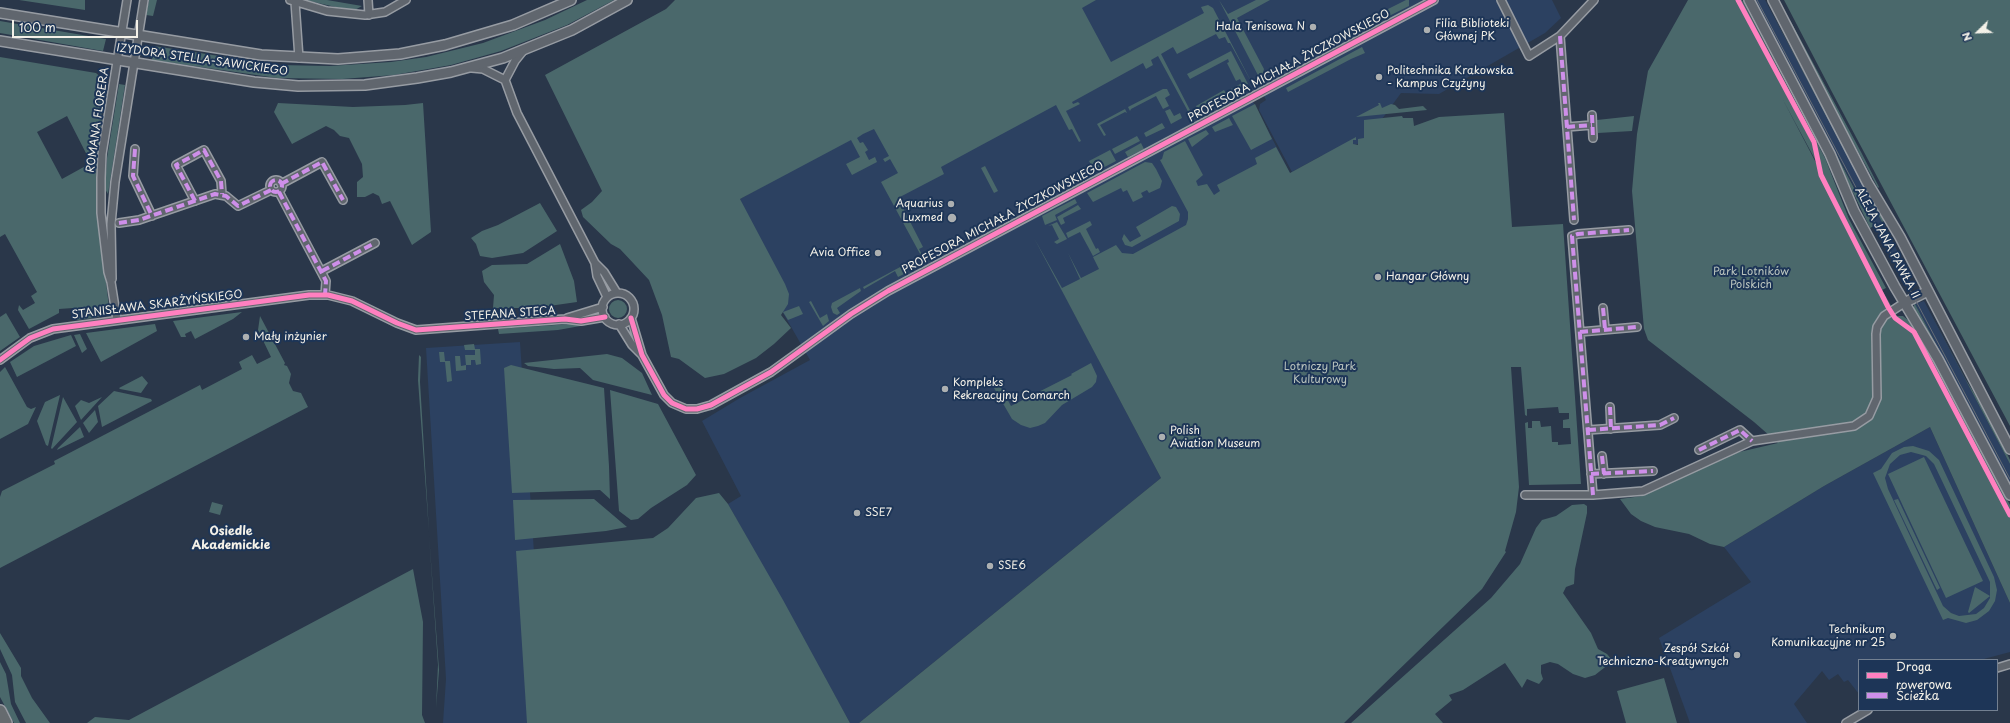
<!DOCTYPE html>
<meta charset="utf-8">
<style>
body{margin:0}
#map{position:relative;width:2010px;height:723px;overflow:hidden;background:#2a374a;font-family:"Playpen Sans",sans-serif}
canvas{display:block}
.legend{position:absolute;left:1858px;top:659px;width:140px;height:52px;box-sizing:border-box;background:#1d3557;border:1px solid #738091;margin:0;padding:5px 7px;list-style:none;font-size:12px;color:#f4f1e8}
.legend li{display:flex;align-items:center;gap:8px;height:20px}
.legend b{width:20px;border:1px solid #738091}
.north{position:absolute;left:1958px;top:12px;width:40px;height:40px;-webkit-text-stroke:3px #1d3557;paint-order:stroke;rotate:247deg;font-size:11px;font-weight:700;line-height:16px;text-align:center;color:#f4f1e8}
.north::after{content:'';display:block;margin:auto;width:14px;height:18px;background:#f4f1e8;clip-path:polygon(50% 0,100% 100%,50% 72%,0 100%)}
.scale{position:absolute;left:12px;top:20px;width:126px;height:18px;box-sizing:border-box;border:2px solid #f4f1e8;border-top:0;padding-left:5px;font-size:12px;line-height:14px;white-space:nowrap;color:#f4f1e8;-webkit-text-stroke:3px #1d3557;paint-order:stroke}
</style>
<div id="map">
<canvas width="2010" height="723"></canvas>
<ul class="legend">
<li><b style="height:5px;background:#ff80c0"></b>Droga rowerowa</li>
<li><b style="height:5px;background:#ce8fe9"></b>Ścieżka</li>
</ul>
<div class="north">N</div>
<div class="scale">100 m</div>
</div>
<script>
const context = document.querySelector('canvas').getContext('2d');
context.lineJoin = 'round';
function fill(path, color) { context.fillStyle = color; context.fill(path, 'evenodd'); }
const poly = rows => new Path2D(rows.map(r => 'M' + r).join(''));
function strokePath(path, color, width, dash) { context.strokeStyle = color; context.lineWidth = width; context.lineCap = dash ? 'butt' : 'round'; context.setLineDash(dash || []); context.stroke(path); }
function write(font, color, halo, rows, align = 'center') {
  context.font = font + ' "Playpen Sans",sans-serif'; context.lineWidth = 4; context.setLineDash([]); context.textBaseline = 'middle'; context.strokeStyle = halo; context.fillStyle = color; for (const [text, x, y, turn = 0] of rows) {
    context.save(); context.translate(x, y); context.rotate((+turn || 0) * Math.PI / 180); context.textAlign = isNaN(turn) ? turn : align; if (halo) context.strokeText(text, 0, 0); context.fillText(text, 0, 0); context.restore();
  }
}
fill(poly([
 [1094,0,1552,0,1561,18,1545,33,1439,94,1401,93,1366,141,1321,156,1292,172,1259,110,1260,104,1266,100,1262,92,1315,63,1302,66,1249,94,1290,173,1064,294,1161,478,859,723,850,723,728,504,741,496,702,421,740,398,810,360,782,311,740,199],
 [1755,0,1765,0,1910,275,1903,279],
 [1924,301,2010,464,2010,484,1915,304],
 [520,342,542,673,535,723,443,723,446,679,426,348],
 [1930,427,2010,603,2010,652,1980,660,1859,660,1859,694,1848,680,1844,682,1838,674,1829,680,1822,671,1794,704,1807,723,1690,723,1659,638,1751,582,1724,547,1824,486]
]), '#2c4161');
fill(poly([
 [19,0,85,0,85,10],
 [149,0,157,0,153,16,146,15],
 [305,0,327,0,362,6,353,11],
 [587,0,614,0,567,25,501,51,451,65,394,75,342,79,277,78,152,60,154,46,278,65,330,66,391,62,426,57,483,43,545,20],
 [675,0,1096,0,1082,8,1111,62,1204,13,1201,7,1208,5,1213,8,1253,85,1230,43,1228,43,1225,37,1219,39,1216,34,1177,54,1173,47,1161,54,1192,114,1190,115,1158,56,1151,60,1153,65,1146,69,1143,63,1072,102,1073,104,1078,102,1080,104,1066,111,1081,141,1079,142,1072,129,1069,130,1056,105,976,148,941,167,944,174,898,198,923,247,919,249,926,262,925,263,881,182,898,173,890,159,885,162,883,159,889,156,874,129,863,134,857,138,860,143,863,142,868,150,865,152,869,160,875,157,877,162,852,175,846,164,860,157,851,140,740,199,785,284,789,294,788,304,781,315,791,328,774,344,756,358,724,374,705,378,679,359,671,357,662,315,649,280,620,249,611,244,583,217,581,210,592,202,602,191,545,75,666,9],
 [1219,0,1228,14,1256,0,1270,0,1237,18,1264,69,1261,81],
 [1406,0,1409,0,1409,6,1389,16,1386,10],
 [1688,0,1736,0,1812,143,1817,163,1782,98,1824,178,1815,141,1740,0,1742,0,1825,158,1849,219,1886,288,1882,290,1897,316,1903,316,1908,320,1928,353,2010,505,2010,603,1930,427,1824,486,1724,547,1710,544,1689,534,1655,527,1641,521,1631,514,1620,499,1642,496,1735,453,1778,443,1754,422,1648,340,1644,329,1632,191,1637,134,1648,71],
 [1754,0,1755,0,1874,226,1870,228,1838,161],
 [1765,0,1864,186,1885,220,1882,222],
 [1784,0,2010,0,2010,426,1832,92],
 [1790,20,1861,152,1879,187,1878,188,1801,47],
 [0,21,106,39,103,51,0,33],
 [1362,47,1365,53,1351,59,1288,92,1286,88],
 [1231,51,1248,84,1232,92,1231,89,1242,83,1240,79,1236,81,1227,63,1229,62,1228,59,1190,79,1187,74],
 [0,57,96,73,105,81,105,93,101,117,102,119,96,173,98,216,109,307,107,313,103,315,95,318,77,320,73,308,59,309,59,313,29,329,18,310,19,305,23,310,35,303,31,296,37,292,5,234,0,237],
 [67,116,91,163,62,179,37,132],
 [119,84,125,85,108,194,105,189,107,158],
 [1163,89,1167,89,1170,95,1165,98,1169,106,1163,109,1156,96,1131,109,1130,111,1128,107],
 [1224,90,1227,95,1198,110,1196,106],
 [278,103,353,107,405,105,423,103,431,232,412,245,390,201,382,204,379,196,373,193,365,197,357,197,357,182,363,177,362,164,349,138,340,136,334,130,326,126,292,144,274,112],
 [1378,103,1380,103,1382,108,1391,104,1395,105,1399,109,1423,106,1427,110,1356,117,1379,105],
 [1255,104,1272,139,1251,150,1232,116],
 [1125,109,1127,113,1125,112,1100,125,1106,135,1104,136,1097,124],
 [1170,109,1174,116,1180,113,1182,118,1171,124,1165,111],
 [1504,113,1512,227,1563,224,1581,484,1529,485,1525,423,1528,422,1528,428,1532,428,1532,421,1540,421,1541,427,1551,426,1552,442,1558,442,1558,445,1571,444,1570,428,1563,428,1563,420,1569,419,1569,413,1559,413,1558,407,1527,409,1527,416,1525,415,1521,367,1511,367,1519,487,1516,512,1505,551,1506,552,1482,589,1344,723,859,723,1161,478,1034,238,1062,288,1080,279,1068,253,1081,278,1099,269,1093,257,1116,245,1122,253,1133,254,1186,225,1188,219,1188,212,1160,160,1162,159,1164,152,1185,141,1203,175,1196,181,1198,186,1207,184,1214,195,1220,191,1217,185,1257,164,1255,158,1276,147,1290,173,1356,137,1356,140,1353,140,1353,144,1358,145,1358,139,1364,138,1364,120,1402,116,1403,118,1413,118,1414,126,1439,117],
 [1634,116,1632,131,1598,133,1597,120],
 [1229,118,1233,125,1215,132,1212,127],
 [1162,123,1165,128,1146,137,1144,133],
 [1206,130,1209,134,1192,147,1188,139],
 [1137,136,1140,141,1115,154,1112,149],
 [1141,143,1144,149,1128,157,1125,152],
 [1110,150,1116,161,1095,172,1089,161],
 [1145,162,1152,163,1156,169,1162,181,1160,188,1149,193,1147,190,1141,193,1143,197,1133,202,1127,190,1123,192,1121,188,1093,202,1087,193],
 [985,166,998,191,994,193,981,168],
 [1075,199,1077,203,1055,215,1057,220,1045,225,1042,216],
 [540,203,557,231,523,253,492,258,480,256,476,244,471,238,482,231,498,225],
 [1078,205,1081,209,1063,218,1065,223,1061,225,1057,217],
 [1172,206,1176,207,1180,214,1179,221,1132,247,1125,245,1122,239,1124,234,1130,242,1141,236,1136,227],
 [1090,221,1092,225,1086,229,1096,249,1098,248,1100,252,1093,256,1080,232,1068,238,1066,233],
 [1057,222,1067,239,1057,244,1054,242,1059,239,1052,225,1048,226],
 [560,244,574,281,577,302,535,308,493,308,494,295,484,282,482,271,492,265,527,264],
 [902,266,905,266,908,272,898,277,895,271,864,289,863,287],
 [860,288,861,291,837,308,840,313,837,315,833,313,831,307,832,303],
 '609 309a9 9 0 1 1 18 0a9 9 0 1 1-18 0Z',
 [811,301,820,318,827,314,829,321,823,326,809,302],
 [1925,303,1966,380,1990,419,2010,460,2010,464],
 [1914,304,1915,304,2010,485,1941,355,1914,311],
 [799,306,803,314,788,320,783,312],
 [242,312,233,319,195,339,191,331,185,334,186,337,181,337,173,321],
 [6,313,20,337,0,351,0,317],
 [260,316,285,363,284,365,287,366,291,374,289,383,293,391,301,393,308,407,0,568,0,497,2,491,55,464,54,461,200,385,202,390,242,369,239,362,252,355,257,364,271,357,258,330],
 [585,323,586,325,558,330,499,334,498,329],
 [155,324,157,331,101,362,86,333],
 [80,334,87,349,82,353,74,335],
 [71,335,76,346,17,377,10,362,34,346],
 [474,344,475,349,480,349,481,364,476,365,475,360,471,360,471,365,466,365,466,370,456,371,455,356,460,356,461,366,466,365,465,355,475,355,475,350,465,350,464,345],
 [439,352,444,352,445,361,450,361,452,381,447,382,445,362,440,362],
 [607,354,622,358,642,373,652,395,593,380,580,368,554,369,528,366,524,363],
 [419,355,421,357,420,382,429,532,418,380],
 [1091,363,1097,376,1096,382,1092,387,1062,405,1045,423,1038,426,1030,428,1021,425,1012,419,994,388,1000,386,1011,406,1072,375,1071,374],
 [511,365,604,388,609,466,610,499,600,490,512,493,504,368],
 [5,367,27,407,31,409,36,407,28,424,0,439,0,372],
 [142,376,148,383,141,393,120,389,119,388],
 [610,390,658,404,696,475,687,485,651,508,638,519,631,520,619,511],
 [114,391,151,399,152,401,102,427,98,406],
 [60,395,48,446,46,445,37,421,45,402],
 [63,397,77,422,52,449,51,448],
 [102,397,81,420,75,406,81,400,89,403],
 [95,410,98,422,89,433,83,423],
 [80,427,84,437,57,450,58,448],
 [1913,446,1929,451,1939,460,1994,577,1997,590,1995,601,1989,611,1977,620,1966,623,1948,618,1943,620,1873,473,1881,469,1892,453,1904,447],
 [1911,452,1926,456,1934,464,1990,582,1990,598,1984,608,1976,614,1959,616,1951,613,1943,606,1888,489,1885,478,1890,464,1900,455],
 [1924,457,1983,581,1946,598,1888,474],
 [719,493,728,504,783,600,850,723,527,723,516,551,653,538,668,528,696,498],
 [594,499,627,527,606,531,515,540,513,500],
 [1898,499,1940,588,1937,590,1894,500],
 [212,502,223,505,220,515,209,512],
 [1584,504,1587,506,1587,513,1575,569,1574,584,1566,587,1563,593,1591,633,1598,649,1607,654,1612,660,1609,664,1595,675,1585,678,1573,674,1558,664,1550,662,1541,665,1541,673,1543,679,1539,684,1527,679,1522,688,1505,663,1463,690,1449,695,1452,700,1435,714,1443,723,1351,723,1491,598,1520,564,1536,528,1542,520,1556,516,1572,505],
 [429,535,439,670,436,708,438,665],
 [413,569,423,622,422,715,425,723,87,723,95,717,129,720],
 [1975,587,1990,596,1969,613,1968,612],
 [0,633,21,668,21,676,32,698,50,723,26,723,15,702,12,675,0,649],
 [0,662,6,674,11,704,20,723,14,723,0,697],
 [1664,678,1677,723,1626,723,1617,691]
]), '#4a686b');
const minor = poly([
 [290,0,327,11,365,15,385,12,406,0],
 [368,0,369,15],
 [1501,0,1529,56,1560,36,1594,0],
 [295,2,299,58],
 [1560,36,1574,220],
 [472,68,483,69,505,80,517,113,595,263,604,272,617,293],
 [505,80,515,61,523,51],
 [1592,115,1593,138],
 [1567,127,1592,125],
 [135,149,133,176,152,216],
 '270 186a6 6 0 1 1 12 0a6 6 0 1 1-12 0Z',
 [281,184,322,162,343,200],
 [279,192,326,281,325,295],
 [195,201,176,165,204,150,221,181,222,194],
 [119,223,139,220,215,194,226,196,238,206,271,190],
 [595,263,597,276,607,297],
 [322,271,375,243],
 [112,279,111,224,115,182,144,0],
 '602 309a16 16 0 1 1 32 0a16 16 0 1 1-32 0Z',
 [1603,308,1605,329],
 [567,318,603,307],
 [631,318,642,355,664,395,672,403,686,409,697,409,711,405,771,372,851,314,888,291,1434,0],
 [117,320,111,282,108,272,101,213,101,178,102,154,127,0],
 [619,324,632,345,642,355],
 [1580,332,1637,327],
 [0,360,30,338,53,329,309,295,328,295,352,301,397,323,416,330,565,319,581,321,605,317],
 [1610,407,1611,429],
 [1588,430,1660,425,1674,418],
 [1699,450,1740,430,1752,441],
 [1602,456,1604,474],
 [1591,474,1653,471],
 [1525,495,1593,495,1643,491,1752,441,1854,426,1869,416,1877,398,1876,334,1877,327,1884,316,1904,303],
 [1593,495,1572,236,1578,234,1629,230],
 [1997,668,2010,664],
 [1846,723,1868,710]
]);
const secondary = poly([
 [1749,0,1830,154,1854,211,1895,287,1938,359,2010,495],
 [1773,0,1867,182,1900,237,2010,449],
 [0,13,261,55,338,59,400,54,445,45,513,25,571,0],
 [0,41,254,82,298,86,365,85,417,78,451,72,503,58,572,30,627,0],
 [1904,303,1928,291]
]);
const primary = poly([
 [0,711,6,723]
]);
strokePath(minor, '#979ca3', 10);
strokePath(secondary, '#979ca3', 12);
strokePath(primary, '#979ca3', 14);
strokePath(minor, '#60666e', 7);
strokePath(secondary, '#60666e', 9);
strokePath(primary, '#666b6f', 11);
strokePath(poly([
 [1757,0,2010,479]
]), '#666d76', 1);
strokePath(poly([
 [1560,36,1574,220],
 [1592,115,1593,138],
 [1567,127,1592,125],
 [135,149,133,176,152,216],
 '270 186a6 6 0 1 1 12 0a6 6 0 1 1-12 0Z',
 [281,184,322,162,343,200],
 [279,192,326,281,325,295],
 [195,201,176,165,204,150,221,181,222,194],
 [119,223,139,220,215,194,226,196,238,206,271,190],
 [322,271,375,243],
 [1603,308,1605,329],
 [1580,332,1637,327],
 [1610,407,1611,429],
 [1588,430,1660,425,1674,418],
 [1699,450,1740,430,1752,441],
 [1602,456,1604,474],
 [1591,474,1653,471],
 [1593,495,1572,236,1578,234,1629,230]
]), '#ce8fe9', 4, [8, 4]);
strokePath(poly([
 [1738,0,1814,142,1821,175,1888,307,1895,318,1914,332,2010,515],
 [631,318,642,355,664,395,672,403,686,409,697,409,711,405,771,372,851,314,888,291,1434,0],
 [0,360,30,338,53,329,309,295,328,295,352,301,397,323,416,330,565,319,581,321,605,317]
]), '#ff80c0', 5);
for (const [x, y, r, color] of [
 [1313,27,4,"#adb0b1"],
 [1427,30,4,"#adb0b1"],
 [1379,77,4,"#adb0b1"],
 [951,204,4,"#adb0b1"],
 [952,218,5,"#adb0b1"],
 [878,253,4,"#adb0b1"],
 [1378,277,4,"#adb0b1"],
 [246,337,4,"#adb0b1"],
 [945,389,4,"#adb0b1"],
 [1162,437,4,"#adb0b1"],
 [857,513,4,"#adb0b1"],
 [990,566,4,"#adb0b1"],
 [1893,636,4,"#adb0b1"],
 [1737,655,4,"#adb0b1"]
]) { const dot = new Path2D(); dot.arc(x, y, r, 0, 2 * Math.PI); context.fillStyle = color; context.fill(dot); strokePath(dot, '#1d3557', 1.5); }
write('11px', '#f4f1e8', '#1d3557', [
 ["Filia Biblioteki",1435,24],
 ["Głównej PK",1435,37],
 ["Hala Tenisowa N",1305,27,"right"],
 ["Politechnika Krakowska",1387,71],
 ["- Kampus Czyżyny",1387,84],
 ["Aquarius",943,204,"right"],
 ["Luxmed",943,218,"right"],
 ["Avia Office",870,253,"right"],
 ["Hangar Główny",1386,277],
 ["Mały inżynier",254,337],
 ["Kompleks",953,383],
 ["Rekreacyjny Comarch",953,396],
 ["Polish",1170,431],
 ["Aviation Museum",1170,444],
 ["SSE7",865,513],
 ["SSE6",998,566],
 ["Technikum",1885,630,"right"],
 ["Komunikacyjne nr 25",1885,643,"right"],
 ["Zespół Szkół",1729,649,"right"],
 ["Techniczno-Kreatywnych",1729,662,"right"]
], 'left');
write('11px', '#f4f1e8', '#1d3557', [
 ["IZYDORA STELLA-SAWICKIEGO",202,60,8],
 ["PROFESORA MICHAŁA ŻYCZKOWSKIEGO",1289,66,-28],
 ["ROMANA FLORERA",98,120,-82],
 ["PROFESORA MICHAŁA ŻYCZKOWSKIEGO",1003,218,-28],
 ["ALEJA JANA PAWŁA II",1887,243,62],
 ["STANISŁAWA SKARŻYŃSKIEGO",157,305,-7],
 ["STEFANA STECA",510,314,-4]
]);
write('11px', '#bac4be', '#1d3557', [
 ["Park Lotników",1751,272],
 ["Polskich",1751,285],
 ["Lotniczy Park",1320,367],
 ["Kulturowy",1320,380]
]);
write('bold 12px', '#f4f1e8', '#1d3557', [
 ["Osiedle",231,532],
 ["Akademickie",231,546]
]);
</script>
